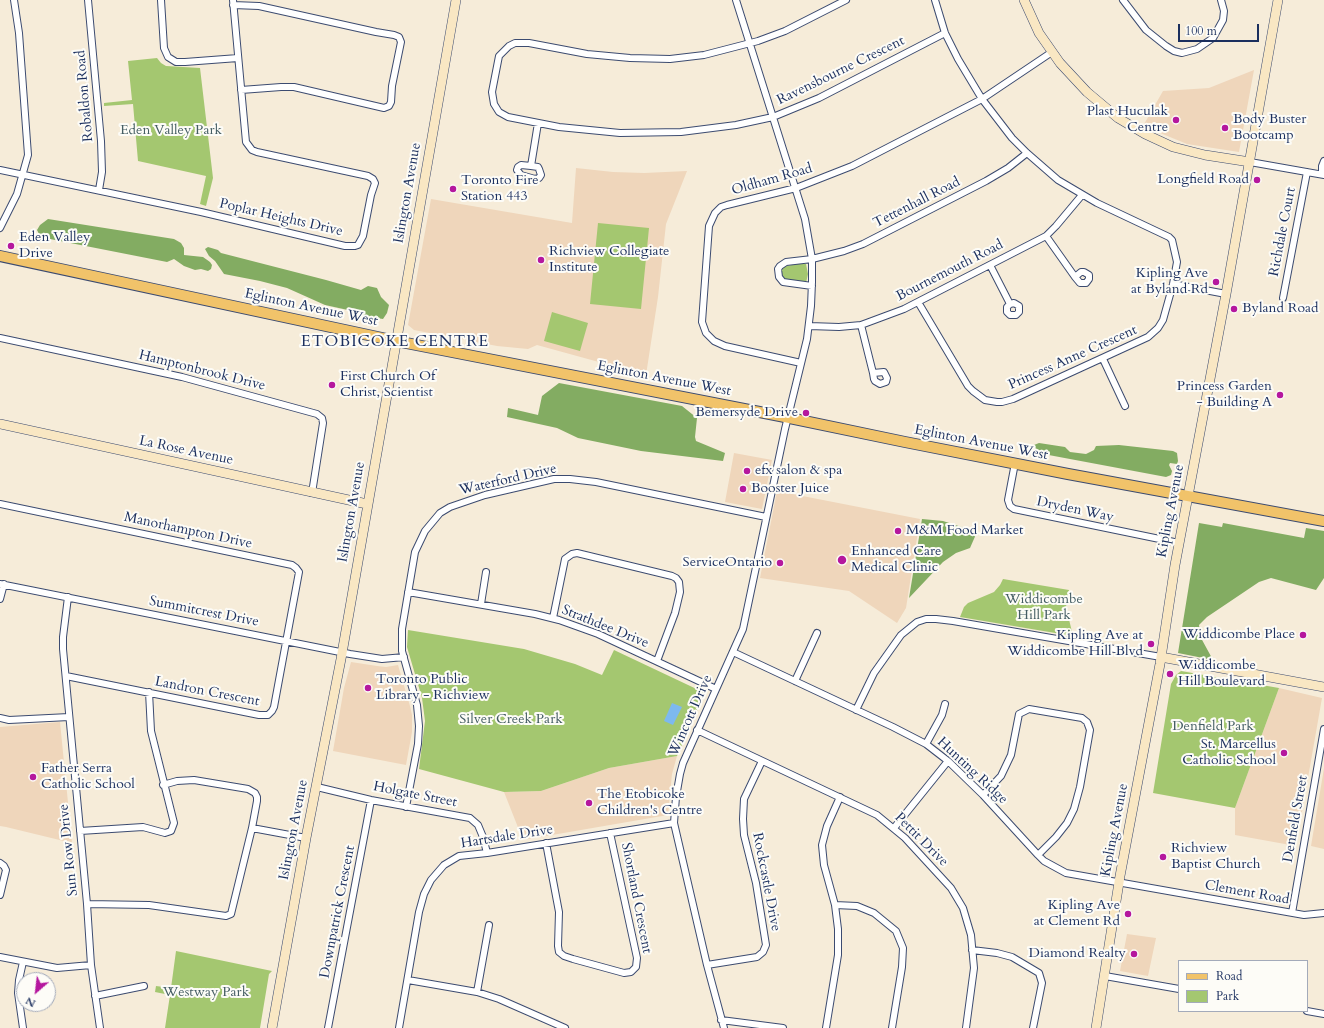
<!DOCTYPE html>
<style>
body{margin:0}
#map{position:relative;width:1324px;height:1028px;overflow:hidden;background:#f6ecd9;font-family:Cardo,serif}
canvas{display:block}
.legend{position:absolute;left:1178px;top:960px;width:130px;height:52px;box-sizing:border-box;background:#fdfcf7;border:1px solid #a3aaba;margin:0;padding:5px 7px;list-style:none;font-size:12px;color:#1b2f5e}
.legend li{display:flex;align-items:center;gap:8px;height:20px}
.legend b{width:20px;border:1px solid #a3aaba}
.north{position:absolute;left:16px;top:972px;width:40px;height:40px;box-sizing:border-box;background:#fdfcf7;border:1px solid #a3aaba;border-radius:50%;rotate:208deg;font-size:11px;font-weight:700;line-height:16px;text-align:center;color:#1b2f5e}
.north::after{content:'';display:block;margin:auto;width:14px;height:18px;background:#b5179e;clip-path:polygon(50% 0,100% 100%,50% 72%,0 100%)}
.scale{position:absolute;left:1178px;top:24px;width:81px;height:18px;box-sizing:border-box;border:2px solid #1b2f5e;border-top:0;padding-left:5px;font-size:12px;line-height:14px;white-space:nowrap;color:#1b2f5e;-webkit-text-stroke:3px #fdfcf7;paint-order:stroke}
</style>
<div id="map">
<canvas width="1324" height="1028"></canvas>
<ul class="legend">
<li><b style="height:5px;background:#f1c36a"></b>Road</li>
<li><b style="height:11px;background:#a4c770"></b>Park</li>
</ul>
<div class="north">N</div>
<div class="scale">100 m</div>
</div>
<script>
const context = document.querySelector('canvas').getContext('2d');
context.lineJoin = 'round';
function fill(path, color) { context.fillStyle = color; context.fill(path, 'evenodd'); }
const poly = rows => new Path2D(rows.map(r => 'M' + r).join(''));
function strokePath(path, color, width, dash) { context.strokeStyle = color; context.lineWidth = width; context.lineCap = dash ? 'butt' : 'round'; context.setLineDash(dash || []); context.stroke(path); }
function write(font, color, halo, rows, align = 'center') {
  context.font = font + ' Cardo,serif'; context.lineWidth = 4; context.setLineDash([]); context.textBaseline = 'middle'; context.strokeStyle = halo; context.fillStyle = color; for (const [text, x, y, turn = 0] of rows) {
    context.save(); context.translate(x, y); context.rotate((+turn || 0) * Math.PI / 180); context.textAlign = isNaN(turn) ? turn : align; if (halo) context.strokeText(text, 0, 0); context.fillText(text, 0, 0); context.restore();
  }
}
fill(poly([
 [1254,70,1239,152,1187,144,1143,126,1163,91,1209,88],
 [576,168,613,172,644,173,687,171,666,224,658,297,646,375,537,345,528,349,497,346,414,330,408,325,431,199,572,223],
 [734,453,772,460,762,509,725,502],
 [777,491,920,519,906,608,897,623,849,591,760,578],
 [351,662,377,666,386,667,398,665,410,706,412,715,412,732,406,765,333,751,344,688],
 [1279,688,1322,698,1296,846,1235,835,1235,808],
 [60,722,72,843,6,827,0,826,0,727],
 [677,756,672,774,668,815,523,840,504,792,541,791,609,768],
 [1324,768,1324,849,1311,846],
 [1127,934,1156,938,1148,976,1120,971]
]), '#efd6bb');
fill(poly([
 [157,58,161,63,166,66,200,68,213,178,206,206,200,204,206,176,138,161,133,104,104,106,104,103,132,100,128,61],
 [598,223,649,228,641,309,590,304],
 [797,264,806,264,808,274,806,283,782,280,780,273,784,267,787,266],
 [552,312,588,323,580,351,544,341],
 [1003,579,1069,590,1066,607,1073,636,960,617,964,607,968,603,994,592,1000,585],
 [408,630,524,649,575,664,602,675,614,650,705,693,677,756,609,768,541,791,504,792,419,769,425,721,422,698,407,647],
 [1181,671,1279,688,1235,808,1153,793,1171,684,1176,675],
 [176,951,272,971,269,974,260,1028,165,1028,170,995,155,992,156,986,171,988]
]), '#a4c770');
fill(poly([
 [48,219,174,239,181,243,184,248,184,255,203,257,210,262,212,265,211,269,208,271,201,269,195,270,184,266,174,259,167,262,50,239,39,234,37,230,40,225],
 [208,247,218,250,221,253,326,280,361,290,368,286,377,288,381,297,389,305,387,313,383,319,364,316,357,312,325,305,287,288,260,281,224,274,215,261,209,256,205,249],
 [559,383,682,406,697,418,695,437,696,441,725,453,723,461,641,451,578,438,557,428,507,417,508,408,538,415,542,396],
 [1039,443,1065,447,1070,452,1086,454,1094,450,1096,446,1119,445,1173,451,1177,453,1178,461,1177,464,1170,463,1169,465,1172,471,1171,475,1166,477,1038,453,1034,445],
 [922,519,943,521,977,532,970,548,956,553,943,562,909,598],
 [1199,523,1222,527,1223,523,1304,538,1306,528,1324,531,1324,578,1316,590,1271,578,1259,582,1207,617,1199,625,1201,638,1213,660,1178,653]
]), '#83ac62');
fill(poly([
 [672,703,682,707,673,725,664,721]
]), '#7db9ef');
const street = poly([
 [88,0,101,141,102,172,99,190],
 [161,0,164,48,168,57,176,62,185,62,238,58],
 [846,0,785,31,758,41,704,55,670,59,630,58,587,54,529,43,515,43,509,46,499,56,492,92,494,104,499,112,508,117,559,127,620,133,681,132,736,125,773,117,819,98,945,33],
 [1123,0,1146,30,1166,46,1174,51,1182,53,1197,49,1213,38,1223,20,1224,11,1221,0],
 [233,5,259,6,376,32,394,35,399,37,401,42,392,86,391,102,389,106,384,108,294,87,281,87,241,90],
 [1250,162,1324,175],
 [531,166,538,167,539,169,541,175,539,178,535,179,521,175,517,170,518,167,521,165,531,166,538,123],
 [0,170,201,212,345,246,355,246,358,245,363,236,371,195,375,183,373,179,368,176,257,152,252,150,246,142,233,0],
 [1322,174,1322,166,1324,161],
 [0,228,17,194,28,155,19,33,14,0],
 [1046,236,1075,277,1080,283,1086,283,1089,279,1089,275,1084,272,1081,272,1075,277],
 [990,265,1010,304,1007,307,1007,312,1010,315,1016,315,1019,312,1019,306,1014,303,1010,304],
 [1173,284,1226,294],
 [812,286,783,282,779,277,778,269,780,266,786,262,812,259,844,251,863,244,986,181,1008,168,1027,153],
 [1283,298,1307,172],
 [918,302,968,386,973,391,985,400,997,402,1002,402,1013,399,1148,337,1158,328,1163,320,1173,284,1177,262,1172,240,1169,237,1097,203,1058,180,1027,153,1012,138,982,99,958,59,945,33,935,0],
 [861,325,873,373,874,379,875,381,880,384,886,382,887,378,884,372,873,373],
 [809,326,839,327,861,325,904,309,1046,236,1056,226,1082,195],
 [0,338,182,377,317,414,322,418,323,423,312,493],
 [1103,359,1125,406],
 [801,363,725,346,714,341,706,333,702,322,709,226,715,213,721,207,727,205,796,188,852,166,982,99,1052,52],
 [1015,463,1008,500,1010,506,1014,509,1179,543],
 [0,504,292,565,296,568,299,572,274,707,272,711,268,715,259,715,66,676],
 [0,584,350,654,382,659,404,657],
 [408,592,535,614,559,620,598,634,716,689],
 [68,597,63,637,63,649,87,904,91,965,100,1028],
 [0,599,4,584],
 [481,604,486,572],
 [553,618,564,564,565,559,572,554,577,553,672,576,676,578,679,582,680,592,675,613,657,661],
 [733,652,893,727,926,744,948,761,983,795,1038,855,1044,861,1066,873,1304,915,1324,913],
 [795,681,817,633],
 [856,710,874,673,901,635,917,622,926,619,936,619,953,621,1161,657],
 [0,718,9,720,69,717],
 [697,730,877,815,905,838,951,888,963,908,971,935,974,968,966,1028],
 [926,744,942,715,945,704],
 [317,787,371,800,470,818,478,825,483,837,487,853],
 [983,795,1001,776,1011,755,1019,714,1029,709,1082,718,1087,722,1090,730,1080,787,1074,809,1067,823,1056,837,1038,855],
 [406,807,418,744,419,726,417,705,402,651,402,629,415,552,425,531,440,513,450,507,485,495,554,479,570,479,596,482,766,517],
 [252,828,306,838],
 [894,828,948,761],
 [80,831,143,827,165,833,171,831,174,823,151,731,149,692],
 [546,843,559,912,558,946,559,952,564,956,573,959,624,973,631,972,636,967,637,958,610,833],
 [0,863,4,866,6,870,0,895],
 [87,904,149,905,226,916,231,914,252,828,257,801,257,797,255,793,248,789,194,780,177,781,163,785],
 [835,905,857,906,874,913,896,931,903,948,902,967,892,1028],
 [1292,913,1324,729],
 [972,950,997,953,1012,957,1039,973,1042,983,1033,1028],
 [0,957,57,968,91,965],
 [23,962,19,980,18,993,23,1028],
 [707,965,757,957,763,952,766,945,756,883,744,835,743,819,744,799,762,761],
 [1105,976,1179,989],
 [408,980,477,992,499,999,565,1028],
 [477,992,489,925],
 [95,996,144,986],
 [1307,1011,1324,1014],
 [721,1020,783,1028],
 [328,1028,371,800],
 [399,1028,419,912,424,894,431,880,444,865,459,856,487,853,674,823],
 [724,1028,707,965,674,823,676,797,680,774,683,763,743,629,785,429,807,339,811,306,812,282,812,259,805,219,736,0],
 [826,1028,838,955,838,929,835,905,824,865,822,845,827,826,840,797]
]);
const secondary = poly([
 [1024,0,1039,33,1060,63,1087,92,1118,118,1145,134,1173,147,1205,155,1250,162],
 [0,424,367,504],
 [1161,657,1324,687],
 [272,1028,306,838,341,659,456,0],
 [1096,1028,1120,876,1160,664,1175,565,1226,294,1278,0]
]);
const primary = poly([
 [0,256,396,341,780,416,905,442,1068,474,1324,521]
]);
strokePath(street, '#3c4b70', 8);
strokePath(secondary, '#3c4b70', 10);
strokePath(primary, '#3c4b70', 12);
strokePath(street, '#fff', 6);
strokePath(secondary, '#f9e7c3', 9);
strokePath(primary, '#f1c36a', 10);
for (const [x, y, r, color] of [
 [1176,120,4,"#b5179e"],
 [1225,128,4,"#b5179e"],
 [1257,180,4,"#b5179e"],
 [453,189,4,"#b5179e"],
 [11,246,4,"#b5179e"],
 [541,260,4,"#b5179e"],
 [1216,282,4,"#b5179e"],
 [1234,309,4,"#b5179e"],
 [332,385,4,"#b5179e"],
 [1280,395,4,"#b5179e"],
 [806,413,4,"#b5179e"],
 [747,471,4,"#b5179e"],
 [743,489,4,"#b5179e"],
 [898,531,4,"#b5179e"],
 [842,560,5,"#b5179e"],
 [780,563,4,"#b5179e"],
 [1303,635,4,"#b5179e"],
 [1151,644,4,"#b5179e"],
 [1170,674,4,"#b5179e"],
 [368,688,4,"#b5179e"],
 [1284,753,4,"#b5179e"],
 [33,777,4,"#b5179e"],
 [589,803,4,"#b5179e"],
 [1163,857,4,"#b5179e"],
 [1128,914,4,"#b5179e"],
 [1134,954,4,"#b5179e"]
]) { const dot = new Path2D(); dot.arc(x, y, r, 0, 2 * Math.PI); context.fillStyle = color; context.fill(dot); strokePath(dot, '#fdfcf7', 1.5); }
write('14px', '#1b2f5e', '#fdfcf7', [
 ["Ravensbourne Crescent",841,71,-26],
 ["Robaldon Road",85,96,-95],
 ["Oldham Road",772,180,-16],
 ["Islington Avenue",408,193,-80],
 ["Tettenhall Road",917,203,-27],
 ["Poplar Heights Drive",281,218,13],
 ["Richdale Court",1283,232,-79],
 ["Bournemouth Road",950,271,-27],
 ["Eglinton Avenue West",311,308,12],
 ["Princess Anne Crescent",1073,358,-24],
 ["Hamptonbrook Drive",202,371,14],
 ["Eglinton Avenue West",664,379,11],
 ["Eglinton Avenue West",981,443,11],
 ["La Rose Avenue",186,451,12],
 ["Waterford Drive",508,480,-13],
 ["Dryden Way",1075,510,12],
 ["Kipling Avenue",1171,511,-79],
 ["Islington Avenue",352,512,-80],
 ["Manorhampton Drive",188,531,12],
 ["Summitcrest Drive",204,612,11],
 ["Strathdee Drive",605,627,22],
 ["Landron Crescent",207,692,11],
 ["Wincott Drive",691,716,-66],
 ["Hunting Ridge",972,771,43],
 ["Holgate Street",415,795,11],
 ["Denfield Street",1296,819,-80],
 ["Islington Avenue",294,830,-79],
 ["Kipling Avenue",1115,830,-79],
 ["Hartsdale Drive",507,837,-9],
 ["Pettit Drive",921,840,45],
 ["Sun Row Drive",69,850,-96],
 ["Rockcastle Drive",766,882,79],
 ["Clement Road",1247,893,10],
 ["Shortland Crescent",636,898,79],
 ["Downpatrick Crescent",338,912,-79]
]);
write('14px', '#1b2f5e', '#fdfcf7', [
 ["Plast Huculak",1168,112,"right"],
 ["Centre",1168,128,"right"],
 ["Body Buster",1233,120],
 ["Bootcamp",1233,136],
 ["Longfield Road",1249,180,"right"],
 ["Toronto Fire",461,181],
 ["Station 443",461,197],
 ["Eden Valley",19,238],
 ["Drive",19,254],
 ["Richview Collegiate",549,252],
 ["Institute",549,268],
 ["Kipling Ave",1208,274,"right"],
 ["at Byland Rd",1208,290,"right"],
 ["Byland Road",1242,309],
 ["First Church Of",340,377],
 ["Christ, Scientist",340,393],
 ["Princess Garden",1272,387,"right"],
 ["- Building A",1272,403,"right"],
 ["Bemersyde Drive",798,413,"right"],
 ["efx salon & spa",755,471],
 ["Booster Juice",751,489],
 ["M&M Food Market",906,531],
 ["Enhanced Care",851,552],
 ["Medical Clinic",851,568],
 ["ServiceOntario",772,563,"right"],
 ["Widdicombe Place",1295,635,"right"],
 ["Kipling Ave at",1143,636,"right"],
 ["Widdicombe Hill Blvd",1143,652,"right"],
 ["Widdicombe",1178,666],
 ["Hill Boulevard",1178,682],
 ["Toronto Public",376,680],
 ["Library - Richview",376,696],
 ["St. Marcellus",1276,745,"right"],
 ["Catholic School",1276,761,"right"],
 ["Father Serra",41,769],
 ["Catholic School",41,785],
 ["The Etobicoke",597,795],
 ["Children's Centre",597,811],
 ["Richview",1171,849],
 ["Baptist Church",1171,865],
 ["Kipling Ave",1120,906,"right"],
 ["at Clement Rd",1120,922,"right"],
 ["Diamond Realty",1126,954,"right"]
], 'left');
write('14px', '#445d63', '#fdfcf7', [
 ["Eden Valley Park",171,131],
 ["Widdicombe",1044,600],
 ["Hill Park",1044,616],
 ["Silver Creek Park",511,720],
 ["Denfield Park",1213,727],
 ["Westway Park",206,993]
]);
context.letterSpacing = '1px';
write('16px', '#1b2f5e', '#fdfcf7', [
 ["ETOBICOKE CENTRE",395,342]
]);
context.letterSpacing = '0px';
</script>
